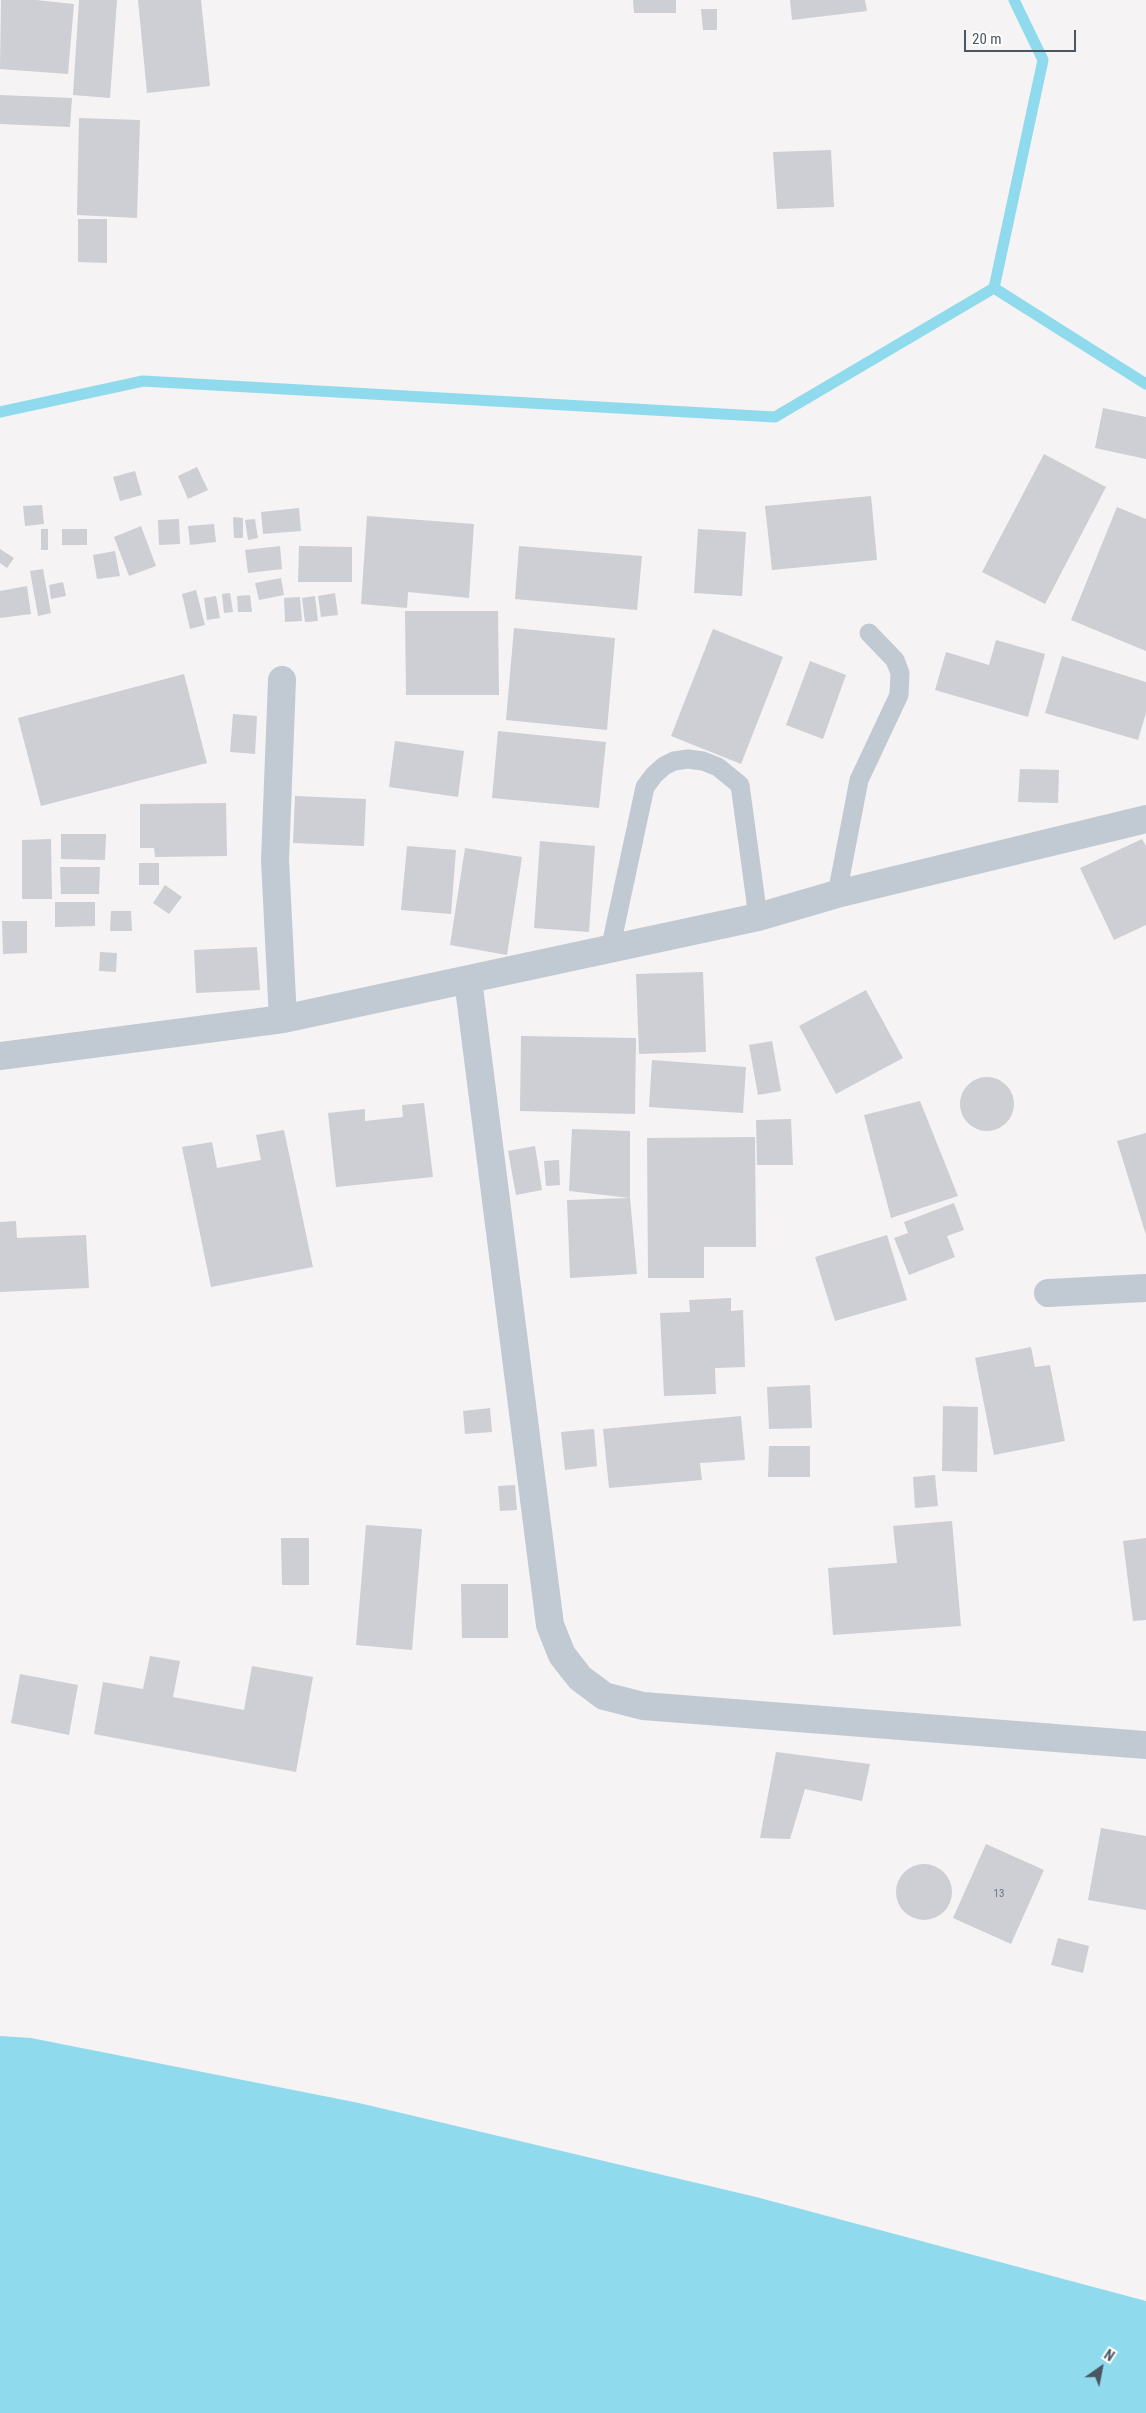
<!DOCTYPE html>
<style>
body{margin:0}
#map{position:relative;width:1146px;height:2413px;overflow:hidden;background:#f5f3f3;font-family:"Roboto Condensed",sans-serif}
canvas{display:block}
.north{position:absolute;left:1076px;top:2343px;width:50px;height:50px;-webkit-text-stroke:4px #fff;paint-order:stroke;rotate:33deg;font-size:14px;font-weight:700;line-height:20px;text-align:center;color:#4a5661}
.north::after{content:'';display:block;margin:auto;width:18px;height:22px;background:#4a5661;clip-path:polygon(50% 0,100% 100%,50% 72%,0 100%)}
.scale{position:absolute;left:964px;top:30px;width:112px;height:22px;box-sizing:border-box;border:2px solid #4a5661;border-top:0;padding-left:6px;font-size:15px;line-height:18px;white-space:nowrap;color:#4a5661;-webkit-text-stroke:4px #fff;paint-order:stroke}
</style>
<div id="map">
<canvas width="1146" height="2413"></canvas>
<div class="north">N</div>
<div class="scale">20 m</div>
</div>
<script>
const context = document.querySelector('canvas').getContext('2d');
context.lineJoin = 'round';
function fill(path, color) { context.fillStyle = color; context.fill(path, 'evenodd'); }
const poly = rows => new Path2D(rows.map(r => 'M' + r).join(''));
function strokePath(path, color, width, dash) { context.strokeStyle = color; context.lineWidth = width; context.lineCap = dash ? 'butt' : 'round'; context.setLineDash(dash || []); context.stroke(path); }
function write(font, color, halo, rows, align = 'center') {
  context.font = font + ' "Roboto Condensed",sans-serif'; context.lineWidth = 4.5; context.setLineDash([]); context.textBaseline = 'middle'; context.strokeStyle = halo; context.fillStyle = color; for (const [text, x, y, turn = 0] of rows) {
    context.save(); context.translate(x, y); context.rotate((+turn || 0) * Math.PI / 180); context.textAlign = isNaN(turn) ? turn : align; if (halo) context.strokeText(text, 0, 0); context.fillText(text, 0, 0); context.restore();
  }
}
fill(poly([
 [0,2036,31,2038,359,2103,756,2197,1146,2301,1146,2413,0,2413]
]), '#90daee');
strokePath(poly([
 [994,288,1146,384],
 [0,412,143,381,775,417,994,288,1043,60,1014,0]
]), '#90daee', 11);
fill(poly([
 [1,0,36,0,74,4,68,74,0,69],
 [79,0,117,0,110,98,73,95],
 [138,0,201,0,210,86,147,93],
 [633,0,676,0,676,13,634,13],
 [790,0,865,0,867,11,792,20],
 [701,9,717,9,717,30,703,30],
 [0,95,72,98,70,127,0,124],
 [79,118,140,120,137,218,77,215],
 [831,150,834,207,777,209,773,152],
 [78,219,107,219,107,263,78,262],
 [1103,408,1146,417,1146,459,1095,448],
 [1044,454,1106,487,1045,604,982,572],
 [197,467,208,490,188,499,178,476],
 [135,471,142,495,120,501,113,477],
 [871,496,877,560,772,570,765,506],
 [42,505,44,524,25,526,23,506],
 [1117,507,1146,519,1146,651,1071,620],
 [299,508,301,531,263,534,261,512],
 [367,516,474,524,469,598,408,592,407,608,361,604],
 [233,517,243,518,243,538,234,538],
 [179,519,180,544,159,545,158,520],
 [255,519,258,538,248,540,245,520],
 [214,524,216,542,190,545,188,526],
 [141,526,156,566,129,576,114,537],
 [41,529,48,529,48,550,41,550],
 [62,529,87,529,87,545,62,545],
 [698,529,746,532,742,596,694,593],
 [280,546,282,569,248,573,245,550],
 [299,546,352,547,352,582,298,582],
 [519,546,642,556,637,610,515,599],
 [0,549,14,558,7,568,0,563],
 [115,551,120,576,97,579,93,555],
 [43,569,51,613,38,616,30,571],
 [281,578,284,595,259,600,255,583],
 [63,582,66,596,51,599,49,585],
 [27,586,31,614,0,618,0,591],
 [196,590,205,625,190,629,182,594],
 [230,593,233,612,224,613,222,594],
 [335,593,338,615,321,617,318,596],
 [250,595,252,612,238,612,237,596],
 [216,596,220,618,207,620,204,598],
 [315,596,318,621,305,622,302,598],
 [300,597,302,621,285,622,284,598],
 [405,611,498,611,499,695,406,695],
 [514,628,615,638,607,730,506,720],
 [713,629,783,657,741,764,671,736],
 [996,640,1045,654,1028,717,935,690,946,652,989,665],
 [1062,656,1146,682,1146,713,1138,740,1045,713],
 [810,661,846,675,823,739,786,725],
 [184,674,207,763,41,806,18,718],
 [233,714,257,716,255,754,230,752],
 [498,731,606,742,599,808,492,798],
 [395,741,464,751,458,797,389,787],
 [1020,769,1059,770,1058,803,1018,802],
 [295,796,366,799,364,846,293,843],
 [226,803,227,856,155,857,154,848,140,848,140,804],
 [61,834,106,834,105,860,61,859],
 [51,839,52,899,22,899,22,840],
 [1142,839,1146,846,1146,925,1114,940,1080,868],
 [540,841,595,846,589,932,534,928],
 [407,846,456,850,451,914,401,910],
 [465,848,522,857,507,955,450,945],
 [139,863,159,863,159,885,139,885],
 [60,867,100,867,99,894,61,894],
 [165,885,182,897,169,914,153,903],
 [55,902,95,902,95,926,55,927],
 [111,911,131,911,132,931,110,931],
 [2,921,27,921,27,953,3,954],
 [257,947,260,990,196,993,194,950],
 [100,952,117,953,116,972,99,971],
 [703,972,706,1052,639,1054,636,974],
 [866,990,903,1058,836,1094,799,1026],
 [521,1036,636,1038,635,1114,520,1111],
 [772,1041,781,1091,758,1095,749,1045],
 [652,1060,746,1067,743,1113,649,1107],
 '960 1104a27 27 0 1 1 54 0a27 27 0 1 1-54 0Z',
 [920,1101,958,1196,891,1218,864,1115],
 [424,1103,433,1177,336,1187,328,1113,365,1109,365,1121,403,1117,402,1105],
 [791,1119,793,1165,757,1165,756,1120],
 [572,1129,630,1131,630,1198,637,1274,570,1278,567,1200,630,1198,569,1191],
 [284,1130,313,1267,211,1287,182,1147,212,1142,217,1168,261,1160,256,1135],
 [1146,1133,1146,1235,1117,1141],
 [755,1137,756,1247,704,1247,704,1278,648,1278,647,1138],
 [535,1146,542,1190,516,1195,508,1151],
 [559,1160,560,1185,546,1186,544,1161],
 [954,1203,964,1230,947,1236,955,1257,909,1275,894,1238,908,1233,904,1222],
 [16,1221,17,1238,86,1235,89,1288,0,1292,0,1222],
 [887,1235,907,1300,835,1321,815,1257],
 [731,1298,731,1311,743,1310,745,1367,715,1368,716,1394,664,1396,660,1313,690,1312,689,1300],
 [1031,1347,1035,1367,1050,1365,1065,1441,994,1455,975,1358],
 [810,1385,812,1428,769,1429,767,1387],
 [943,1406,978,1407,977,1472,942,1471],
 [490,1408,492,1432,465,1434,463,1411],
 [741,1416,745,1460,700,1463,702,1480,609,1488,603,1429],
 [594,1429,597,1466,565,1470,561,1432],
 [769,1446,810,1446,810,1477,768,1477],
 [935,1475,938,1506,915,1508,913,1477],
 [515,1485,517,1510,500,1511,498,1486],
 [952,1521,961,1626,833,1635,828,1568,897,1563,893,1526],
 [366,1525,422,1529,412,1650,356,1645],
 [281,1538,309,1538,309,1585,282,1585],
 [1146,1538,1146,1620,1133,1621,1123,1541],
 [461,1584,508,1584,508,1638,462,1638],
 [150,1656,180,1661,173,1697,244,1710,252,1666,313,1677,296,1772,94,1734,103,1682,143,1689],
 [20,1674,78,1685,69,1735,11,1723],
 [776,1752,870,1764,862,1801,805,1789,790,1839,760,1838],
 [1101,1828,1146,1836,1146,1910,1088,1900],
 [986,1844,1044,1870,1011,1944,953,1918],
 '896 1892a28 28 0 1 1 56 0a28 28 0 1 1-56 0Z',
 [1058,1938,1089,1946,1083,1973,1051,1965]
]), '#cdcfd5');
strokePath(poly([
 [837,894,859,780,899,695,900,673,895,660,869,633],
 [610,950,645,787,654,775,664,766,674,761,688,759,703,761,718,767,740,785,758,917]
]), '#c1cad2', 19);
strokePath(poly([
 [282,680,275,860,283,1019],
 [468,980,550,1625,562,1655,580,1678,604,1696,643,1706,1146,1745],
 [0,1056,283,1019,758,917,837,894,1146,819],
 [1048,1293,1146,1288]
]), '#c1cad2', 28);
write('11px', '#6b747e', null, [
 ["13",999,1894]
]);
</script>
